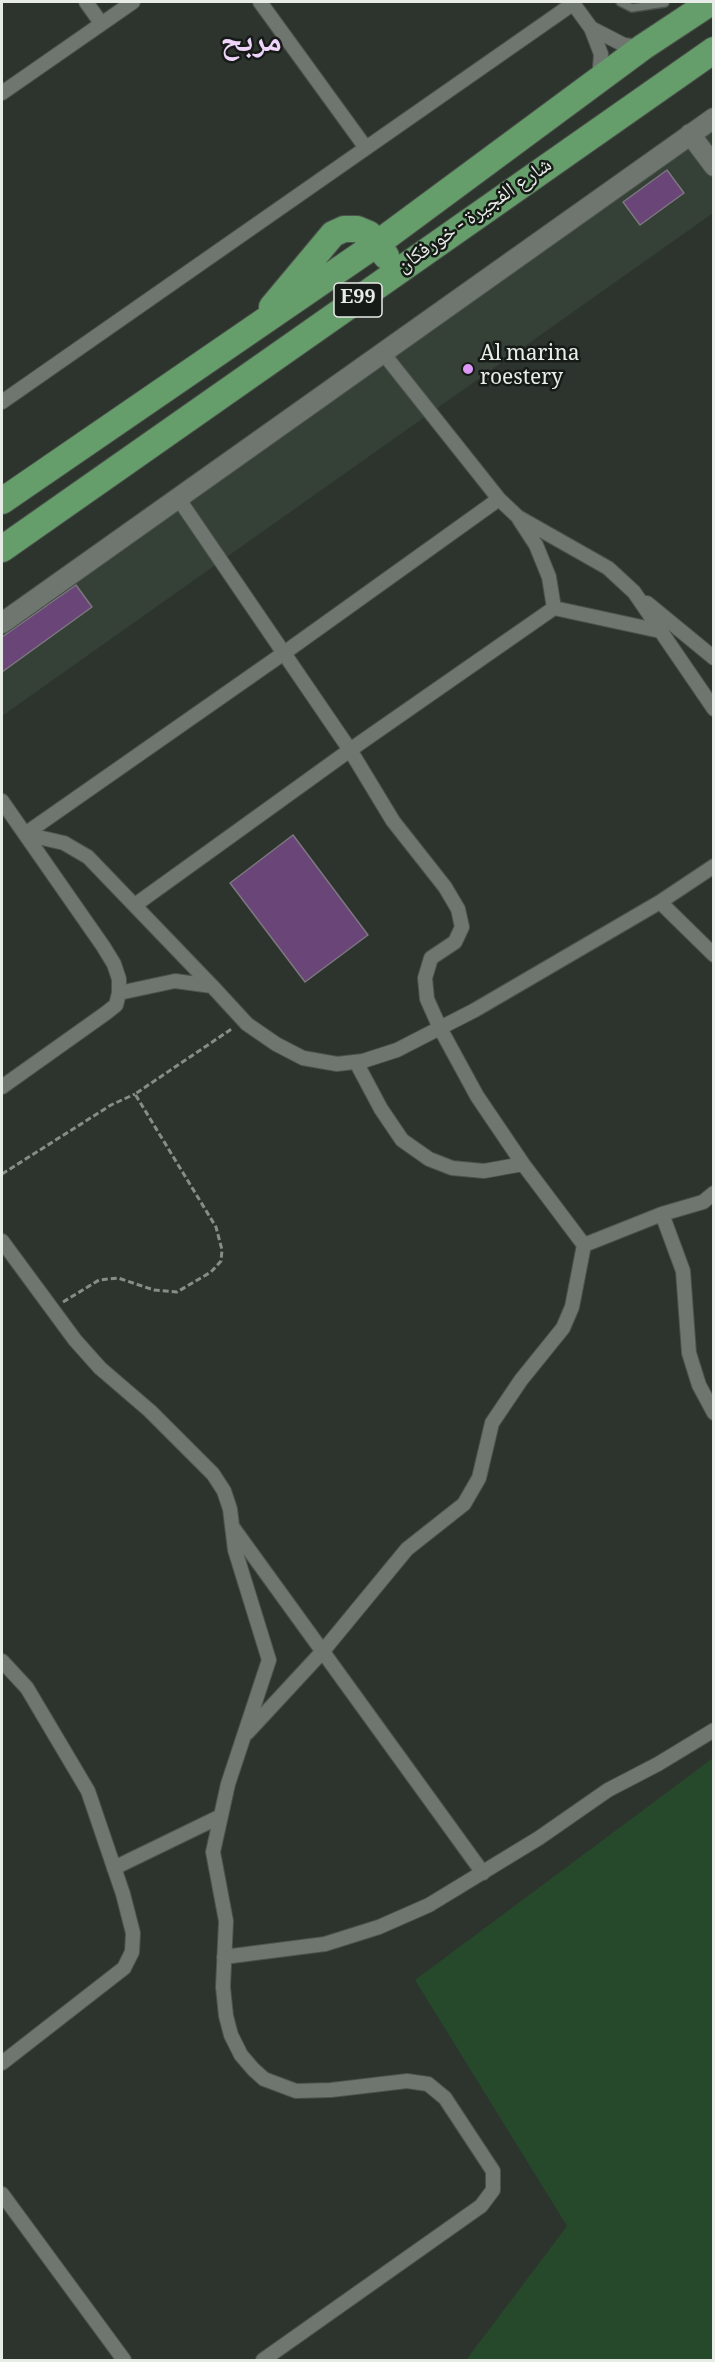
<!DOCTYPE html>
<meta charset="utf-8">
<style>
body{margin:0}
#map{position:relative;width:715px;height:2362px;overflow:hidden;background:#2d342d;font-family:Georgia,serif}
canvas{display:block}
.frame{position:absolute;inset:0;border:3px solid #e7ece7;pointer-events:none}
</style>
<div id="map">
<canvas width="715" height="2362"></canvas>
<div class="frame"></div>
</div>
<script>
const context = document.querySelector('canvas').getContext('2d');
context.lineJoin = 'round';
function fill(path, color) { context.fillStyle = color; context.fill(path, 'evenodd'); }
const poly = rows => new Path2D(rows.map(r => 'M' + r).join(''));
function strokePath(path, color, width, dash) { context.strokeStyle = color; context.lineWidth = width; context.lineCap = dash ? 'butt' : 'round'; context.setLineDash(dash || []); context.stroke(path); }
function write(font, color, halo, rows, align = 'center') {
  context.font = font + ' Georgia,"Noto Naskh Arabic",serif'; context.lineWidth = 5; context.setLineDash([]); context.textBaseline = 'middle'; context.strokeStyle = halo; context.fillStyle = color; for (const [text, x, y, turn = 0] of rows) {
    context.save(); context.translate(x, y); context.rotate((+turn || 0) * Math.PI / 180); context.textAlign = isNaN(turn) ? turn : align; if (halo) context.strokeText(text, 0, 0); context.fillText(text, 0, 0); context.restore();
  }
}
fill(poly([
 [713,129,713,213,2,716,2,628]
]), '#354036');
fill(poly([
 [713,1758,713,2360,466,2360,567,2226,415,1980]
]), '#26482b');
const building = poly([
 [667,170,684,193,640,225,623,202,667,170],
 [76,585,92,607,2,672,2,637,76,585],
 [293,835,368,935,305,982,230,883,293,835]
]);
fill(building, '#694677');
strokePath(building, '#7d7780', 1.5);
const lane = poly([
 [620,2,632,8,665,3]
]);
const street = poly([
 [86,2,101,23],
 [260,2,366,148],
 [572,2,591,28,601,54,599,80],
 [591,28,624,45,641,47],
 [2,93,133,2],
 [383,353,499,499,518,517,608,568,634,592,714,709],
 [2,402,574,3],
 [178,498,350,750,393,821,445,887,458,909,462,927,455,942,431,958,425,978,427,999,440,1028,477,1096,523,1164,584,1245,572,1307,563,1328,521,1380,492,1423,479,1478,464,1504,407,1549,323,1651,247,1733],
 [519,519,536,545,549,577,554,608],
 [647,603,714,658],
 [2,801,103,946,114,964,119,979,119,993,116,1005,106,1013,2,1087],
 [25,834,284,653,499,499],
 [25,834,64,843,88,857,212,986],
 [660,902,714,955],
 [135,905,350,750,554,608,660,631],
 [119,993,175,981,212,986,247,1024,276,1044,303,1058,337,1064,363,1061,397,1050,475,1010,660,902,714,866],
 [356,1062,381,1109,402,1140,429,1159,452,1168,484,1171,523,1164],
 [662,1214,683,1271,689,1353,699,1385,714,1413],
 [2,1241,75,1340,100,1368,150,1411,213,1474,224,1491,230,1509,235,1550,269,1660,228,1784,213,1852,226,1921,223,1987,226,2016,231,2035,241,2055,253,2069,264,2079,296,2091,331,2090,407,2081,428,2084,445,2098,493,2171,493,2190,481,2206,263,2360],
 [584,1245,662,1214,703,1202,714,1193],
 [234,1529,483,1873],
 [2,1661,27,1688,88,1791,123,1894,133,1933,132,1952,124,1968,2,2063],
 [114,1868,219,1817],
 [224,1957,325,1944,379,1927,429,1905,539,1838,608,1790,658,1764,714,1730],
 [2,2194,124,2360]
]);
const secondary = poly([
 [690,134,714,166],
 [2,623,714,118]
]);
const highway = poly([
 [272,307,333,234,344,229,357,229,369,234,386,256],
 [2,501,378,243,643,47,711,2],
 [2,549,714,50]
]);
strokePath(lane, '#4c524c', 10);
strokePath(street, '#4c524c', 16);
strokePath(secondary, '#4c524c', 22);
strokePath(highway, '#4c524c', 28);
strokePath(poly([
 [2,1174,111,1105,135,1094],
 [63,1302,99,1280,118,1278,154,1290,177,1292,211,1272,221,1261,222,1250,216,1227,135,1094,233,1028]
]), '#868c86', 3, [6, 3]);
strokePath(lane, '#6e766f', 7);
strokePath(street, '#6e766f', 14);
strokePath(secondary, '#6e766f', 20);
strokePath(highway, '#659e6b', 26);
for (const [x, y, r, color] of [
 [468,369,6,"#db99f5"]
]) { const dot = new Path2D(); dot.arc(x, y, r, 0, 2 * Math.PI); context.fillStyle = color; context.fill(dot); strokePath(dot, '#171b18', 2); }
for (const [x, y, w] of [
 [358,300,48]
]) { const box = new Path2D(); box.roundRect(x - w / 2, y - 17, w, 34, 4.5); context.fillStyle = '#171b18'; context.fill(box); strokePath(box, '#e7ece7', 1.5); }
write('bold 20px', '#e7ece7', null, [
 ["E99",358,300]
]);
write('21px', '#e7ece7', '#171b18', [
 ["شارع الفجيرة - خورفكان",476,218,-35]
]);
write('21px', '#e7ece7', '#171b18', [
 ["Al marina",480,357],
 ["roestery",480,381]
], 'left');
write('bold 33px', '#f0d5fb', '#171b18', [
 ["مربح",251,47]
]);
</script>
